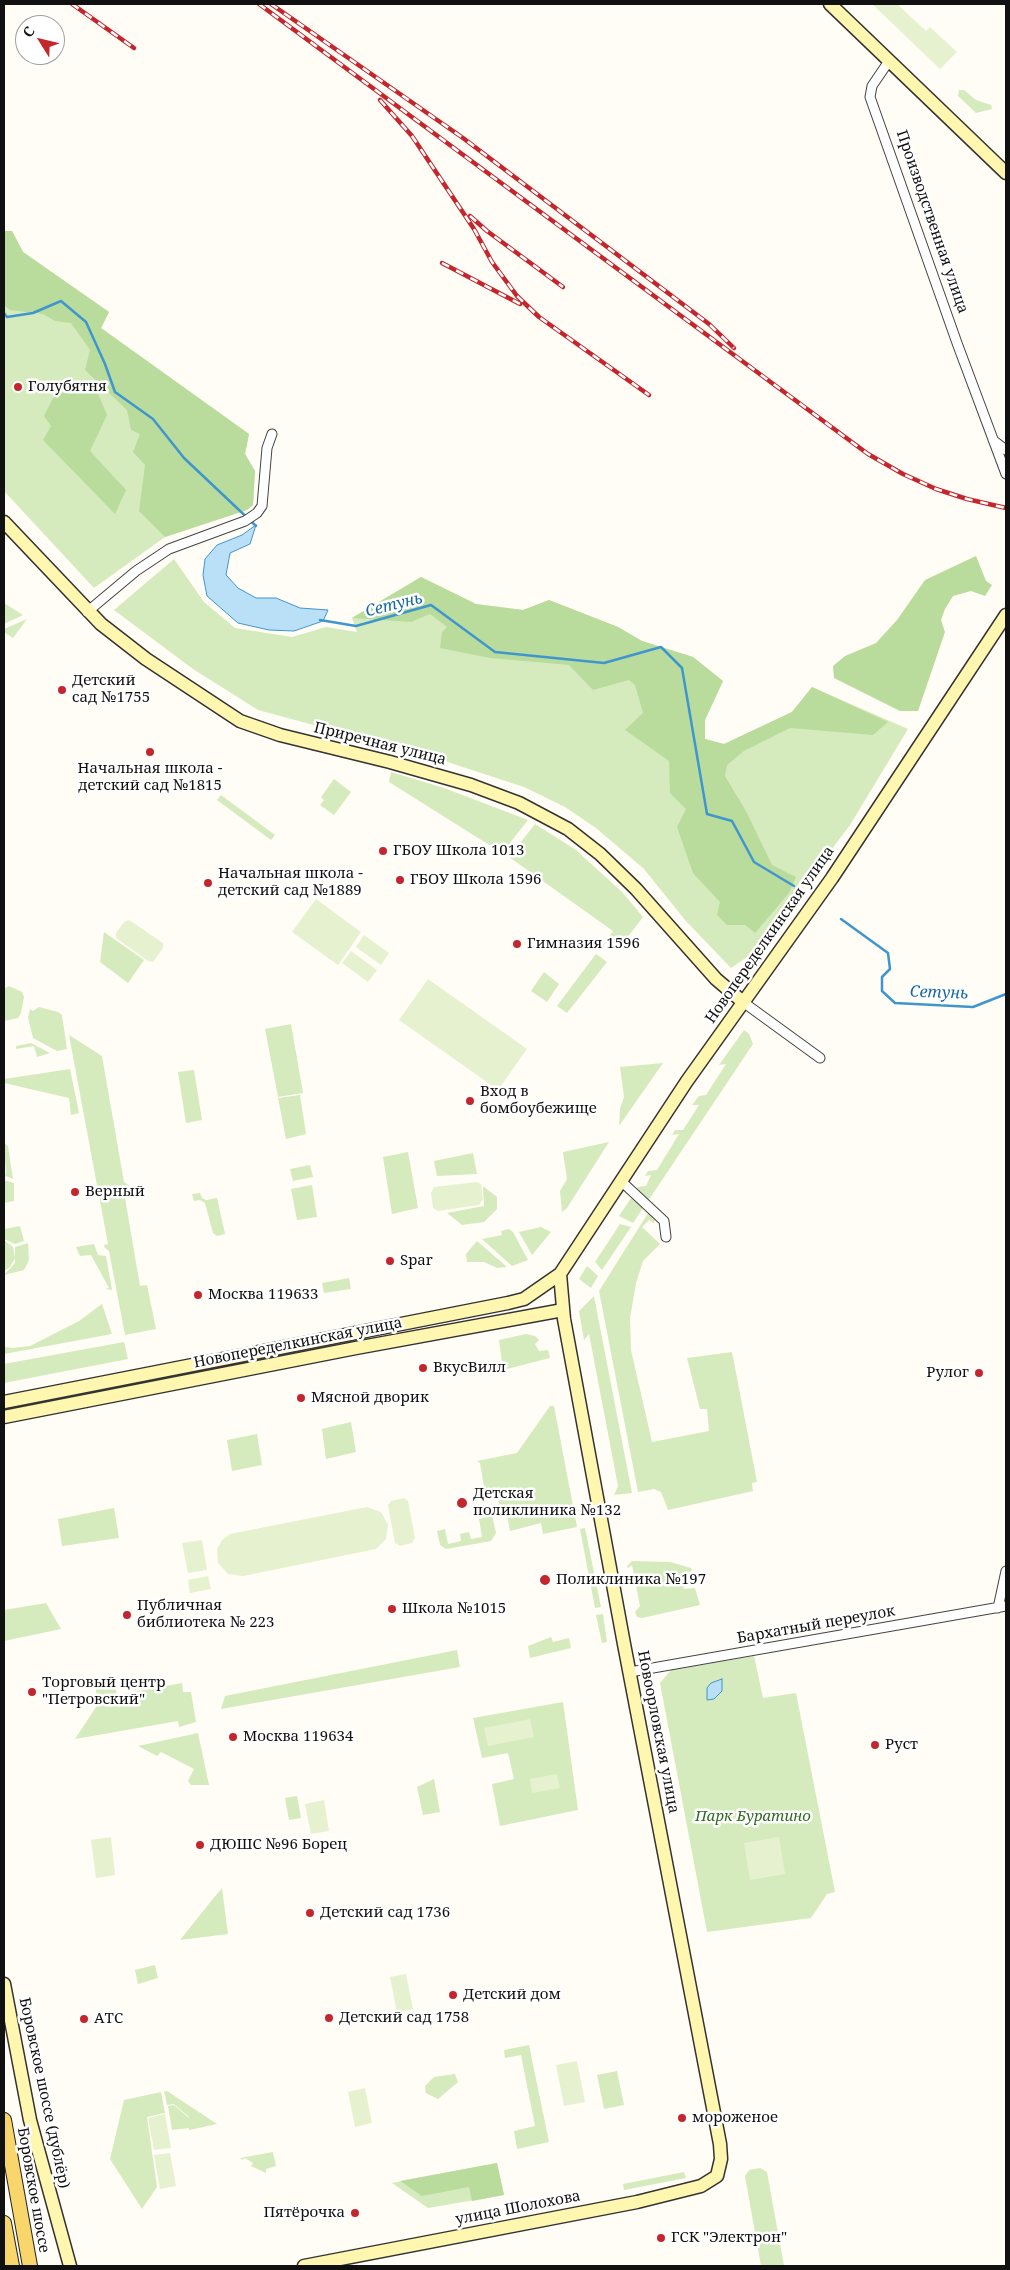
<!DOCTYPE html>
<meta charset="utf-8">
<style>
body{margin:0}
#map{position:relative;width:1010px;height:2270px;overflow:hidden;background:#fffdf5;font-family:"Noto Serif",serif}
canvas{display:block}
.frame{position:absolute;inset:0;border:5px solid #111;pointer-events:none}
.north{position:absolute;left:15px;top:15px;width:50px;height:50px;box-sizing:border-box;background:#fff;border:1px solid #a0a0a0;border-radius:50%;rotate:306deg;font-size:14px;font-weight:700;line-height:20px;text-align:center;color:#111}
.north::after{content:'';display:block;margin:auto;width:18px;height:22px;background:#c4262e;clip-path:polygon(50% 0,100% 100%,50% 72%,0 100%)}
</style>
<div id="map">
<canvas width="1010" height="2270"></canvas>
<div class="frame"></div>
<div class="north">С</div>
</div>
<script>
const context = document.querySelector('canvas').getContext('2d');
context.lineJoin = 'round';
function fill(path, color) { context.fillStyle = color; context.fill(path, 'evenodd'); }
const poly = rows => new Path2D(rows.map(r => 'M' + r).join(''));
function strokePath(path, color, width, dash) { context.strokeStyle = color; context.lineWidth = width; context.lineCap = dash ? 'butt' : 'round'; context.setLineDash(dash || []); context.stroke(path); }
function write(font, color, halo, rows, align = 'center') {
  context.font = font + ' "Noto Serif",serif'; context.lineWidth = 5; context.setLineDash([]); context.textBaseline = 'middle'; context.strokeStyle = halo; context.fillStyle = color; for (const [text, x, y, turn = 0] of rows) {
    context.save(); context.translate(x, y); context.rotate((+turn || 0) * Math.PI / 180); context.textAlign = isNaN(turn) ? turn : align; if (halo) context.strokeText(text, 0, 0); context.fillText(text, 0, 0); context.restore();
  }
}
fill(poly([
 [959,90,964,90,976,100,991,105,992,109,976,113,958,96],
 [4,231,12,231,23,252,109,312,101,328,249,434,245,454,255,471,253,505,247,510,165,537,94,588,4,491],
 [174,559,204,602,235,628,292,637,326,627,357,632,352,618,421,577,476,604,523,610,549,600,618,627,642,641,693,657,723,681,705,720,705,739,724,744,792,712,812,687,908,729,850,825,753,953,731,968,685,920,644,869,596,828,565,807,524,787,429,756,258,710,193,669,114,610],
 [4,603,23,615,4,624],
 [27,619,13,638,4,632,4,629],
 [391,772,444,788,528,820,502,853,389,782],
 [334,779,351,792,334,815,320,805,324,800,321,797],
 [221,795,275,835,271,840,217,800],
 [535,824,576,850,622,892,643,917,620,947,610,941,606,942,596,954,607,962,567,1013,557,1006,613,931,509,857],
 [104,932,144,960,128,983,100,962],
 [544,972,559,984,547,1002,531,991],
 [9,986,22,992,24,997,21,1013,18,1018,4,1021,4,989],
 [39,1007,58,1012,62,1015,67,1049,57,1051,33,1038,28,1017,30,1009,33,1011],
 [291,1024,303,1093,278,1097,265,1029],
 [744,1030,749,1034,753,1044,648,1201,636,1191,638,1187,646,1186,651,1175,645,1176,648,1171,657,1170,679,1134,672,1135,675,1130,683,1130,699,1105,692,1105,699,1096,706,1095,726,1064,719,1065],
 [69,1035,102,1056,124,1182,130,1186,130,1190,124,1192,140,1286,147,1285,156,1329,125,1335,109,1251,105,1248,104,1245,108,1244],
 [31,1043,50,1053,37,1057,34,1046,16,1049,16,1046],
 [663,1063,619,1126,620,1109,624,1097,620,1067],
 [70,1069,79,1113,71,1115,69,1098,4,1083,4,1079],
 [194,1070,202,1120,186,1123,178,1072],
 [300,1095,306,1134,286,1139,278,1098],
 [609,1142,567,1208,562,1212,560,1191,567,1179,563,1152],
 [4,1143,8,1146,13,1179,6,1176,4,1178,4,1169,6,1176],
 [408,1152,418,1208,392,1214,383,1157],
 [473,1153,477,1174,437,1176,434,1161],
 [310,1165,313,1177,293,1181,290,1169],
 [4,1180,14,1183,14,1201,4,1203],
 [312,1185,317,1217,297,1220,291,1189],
 [483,1186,497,1197,497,1209,484,1222,462,1225,447,1213,484,1206],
 [200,1193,202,1198,206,1200,217,1198,225,1234,217,1236,213,1233,205,1203,200,1200,194,1201,192,1194],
 [631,1198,643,1208,633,1223,619,1216],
 [650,1210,658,1217,653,1223,649,1220,642,1227,660,1244,643,1261,636,1283,630,1318,631,1350,652,1442,709,1431,707,1409,700,1409,687,1358,732,1352,757,1482,752,1483,753,1491,668,1510,661,1492,654,1489,638,1492,599,1291],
 [620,1224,631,1227,602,1270,595,1262],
 [20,1226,24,1241,15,1244,4,1239,4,1229],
 [541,1227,551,1232,532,1255,519,1232],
 [509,1229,513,1232,528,1260,512,1266,482,1239,502,1235,501,1231],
 [4,1240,13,1247,15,1258,10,1267,4,1271],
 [477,1241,507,1267,497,1268,484,1262,467,1262,466,1254],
 [28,1243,29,1260,24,1270,4,1275,15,1263,15,1247],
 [94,1244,98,1255,106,1256,112,1290,105,1289,109,1288,91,1255,80,1256,76,1247],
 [587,1266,598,1276,591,1288,579,1279],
 [349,1278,351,1289,324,1293,322,1283],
 [594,1296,632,1493,614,1495,618,1486,589,1334,584,1340,579,1311],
 [102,1304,112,1334,4,1354,4,1347,13,1348,30,1346,79,1321],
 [526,1334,535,1336,539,1340,535,1344,539,1351,548,1350,550,1358,503,1370,499,1340],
 [124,1342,128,1359,4,1383,4,1364],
 [550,1406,554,1406,577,1527,543,1534,541,1523,510,1531,507,1514,501,1515,498,1498,486,1499,480,1463,477,1461,517,1453],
 [351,1422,356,1452,326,1459,322,1429],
 [257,1434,262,1465,232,1471,227,1440],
 [114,1508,119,1538,62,1546,58,1519],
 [492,1515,496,1533,491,1541,446,1549,440,1545,437,1531,445,1529,448,1544,461,1541,460,1534,469,1532,471,1539,482,1537,479,1519],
 [585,1528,601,1607,595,1608,580,1529],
 [632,1561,670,1562,691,1568,692,1571,681,1574,684,1589,695,1588,700,1605,642,1618,637,1617,635,1612,640,1606,632,1565,628,1568,627,1566],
 [46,1603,61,1629,4,1641,4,1610],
 [603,1614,607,1642,602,1643,596,1615],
 [551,1637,553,1642,569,1638,571,1648,530,1658,528,1646],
 [457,1650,460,1667,221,1709,225,1696],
 [754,1656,763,1698,796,1693,835,1892,827,1894,811,1918,707,1932,660,1683,671,1670],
 [114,1680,117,1695,182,1683,183,1692,191,1692,196,1722,179,1727,178,1721,75,1739,98,1704,95,1684],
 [563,1702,578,1810,500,1826,492,1784,514,1779,508,1753,482,1758,473,1718],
 [198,1733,209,1785,191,1785,188,1781,194,1769,161,1752,157,1756,138,1746],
 [434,1779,440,1812,423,1815,417,1787],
 [297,1796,301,1818,289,1820,285,1798],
 [222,1888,228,1934,180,1940,212,1900],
 [155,1965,158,1978,138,1984,135,1970],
 [529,2045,549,2142,517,2149,514,2131,535,2126,521,2055,505,2058,504,2050],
 [617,2071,624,2105,604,2109,597,2075],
 [455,2074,458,2082,438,2099,426,2093,425,2086,434,2077],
 [164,2091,167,2091,217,2124,189,2130,189,2128,172,2130,168,2106,174,2105,189,2118,189,2126,189,2117,174,2104,167,2105],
 [161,2092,165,2113,147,2117,157,2187,142,2209,110,2159,124,2100],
 [273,2152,276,2166,266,2169,266,2173,251,2166,253,2163,245,2158,242,2160,240,2158],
 [497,2163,504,2195,428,2208,392,2183],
 [760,2168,767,2172,784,2266,761,2266,745,2176,749,2170],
 [684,2172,686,2178,624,2190,623,2184]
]), '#d5ebbd');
fill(poly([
 [4,231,12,231,23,252,109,312,101,328,249,434,245,454,255,471,253,505,247,510,165,537,139,511,145,465,133,452,140,434,131,430,127,410,85,370,90,350,71,323,55,321,43,314,10,310,4,305],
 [84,382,98,393,107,415,90,451,126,490,115,514,43,440,51,426,44,416,53,398],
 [976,556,986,581,992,585,985,596,971,591,953,596,945,609,941,620,945,632,918,711,900,711,834,678,833,666,845,656,876,643,897,620,925,580],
 [421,577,476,604,523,610,549,600,618,627,642,641,693,657,723,681,705,720,705,739,724,744,792,712,812,687,888,722,873,735,790,728,744,751,727,765,725,776,747,813,772,865,796,877,789,893,755,933,745,925,727,925,717,915,720,902,693,873,677,827,686,809,670,793,669,761,625,730,643,713,635,685,629,680,593,690,569,665,490,658,440,648,442,632,447,627,430,614,411,622,352,618],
 [497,2163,504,2195,472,2201,469,2187,422,2196,400,2181]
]), '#b9dc9c');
fill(poly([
 [872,4,897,4,926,31,930,27,957,52,940,69],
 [316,899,361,932,338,965,292,932],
 [129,920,163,943,163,948,153,962,148,961,116,938,116,933,124,922],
 [364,935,389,953,381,965,356,947],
 [351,951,377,970,368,982,342,963],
 [428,979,527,1049,498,1090,399,1020],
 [477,1182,481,1184,483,1199,479,1205,438,1211,433,1208,431,1193,434,1187],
 [404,1498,408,1501,415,1538,412,1543,400,1546,395,1543,388,1505,391,1501],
 [367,1507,381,1512,388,1525,386,1539,376,1549,243,1576,228,1574,218,1563,217,1549,222,1540,230,1534],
 [202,1540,207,1570,188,1573,182,1543],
 [208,1576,211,1589,190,1593,188,1580],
 [530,1719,534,1737,488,1746,484,1728],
 [557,1774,560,1788,532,1793,530,1779],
 [324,1800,329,1831,311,1834,305,1804],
 [111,1837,115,1875,96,1878,91,1840],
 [779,1837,785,1874,750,1880,744,1843],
 [406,1974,413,2009,397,2013,390,1977],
 [577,2061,585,2102,564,2106,556,2065],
 [365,2088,372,2123,355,2127,348,2092],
 [165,2114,171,2148,154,2150,148,2118],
 [170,2153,176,2186,160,2189,154,2155]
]), '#e6f2cf');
const water = poly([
 [256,525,250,544,230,553,226,575,238,588,256,598,276,598,300,608,328,610,323,621,294,631,269,630,238,623,207,596,203,575,205,559,217,545,242,535,256,525],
 [722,1679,722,1691,714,1699,707,1700,707,1688,711,1683,722,1679]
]);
fill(water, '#b9e0f7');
strokePath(water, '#3f96cf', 1);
strokePath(poly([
 [4,313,7,317,33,313,61,301,86,322,105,364,115,392,153,419,184,458,256,526],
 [320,620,356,626,431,605,495,652,604,663,661,647,682,668,707,814,732,821,754,862,794,886],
 [841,919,888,953,890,969,882,977,882,991,895,1003,973,1007,1006,994]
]), '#3f96cf', 2.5);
const street = poly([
 [889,61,872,86,870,97,957,343,1006,474],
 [993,440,1006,450],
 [87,612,136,571,169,549,245,521,257,513,262,506,267,448,272,434],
 [743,1002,820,1058],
 [621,1181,664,1221,666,1237],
 [998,1608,1006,1571],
 [630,1672,1006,1606]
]);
const secondary = poly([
 [830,4,1006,173],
 [4,522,101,624,146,659,240,721,280,735,390,762,471,785,519,803,568,829,600,854,636,889,716,979,743,1002],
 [4,1402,508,1303,524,1299,560,1274,687,1081,832,878,1006,615],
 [4,1417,356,1348,563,1310],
 [4,1984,30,2120,70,2266],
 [304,2266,637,2202,701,2186,717,2176,721,2159,720,2144,624,1644,564,1319,560,1274]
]);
const primary = poly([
 [4,2120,30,2266],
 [4,2223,12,2266]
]);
strokePath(street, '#444', 11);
strokePath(secondary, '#333', 15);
strokePath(primary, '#222', 16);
strokePath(street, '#fff', 9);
strokePath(secondary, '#fff6b0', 12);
strokePath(primary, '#f9d66b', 14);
const rail = poly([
 [72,4,134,48],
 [259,4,868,454,903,474,936,489,967,499,1006,508],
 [271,4,463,138,709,324,734,348],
 [380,100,412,136,474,229,492,262,517,296,539,317,649,395],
 [470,216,487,231,563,287],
 [442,263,520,304]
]);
strokePath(rail, '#c4262e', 4.5);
strokePath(rail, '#fff', 2.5, [8]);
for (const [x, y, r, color] of [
 [18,387,5,"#c4262e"],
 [62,690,5,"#c4262e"],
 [150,752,5,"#c4262e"],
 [383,851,5,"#c4262e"],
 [400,880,5,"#c4262e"],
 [208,883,5,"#c4262e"],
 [517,944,5,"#c4262e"],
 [470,1101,5,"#c4262e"],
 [75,1192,5,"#c4262e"],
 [390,1261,5,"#c4262e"],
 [198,1295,5,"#c4262e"],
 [423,1368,5,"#c4262e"],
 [979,1373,5,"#c4262e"],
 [301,1398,5,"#c4262e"],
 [462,1503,6,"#c4262e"],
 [545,1580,6,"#c4262e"],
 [392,1609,5,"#c4262e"],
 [127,1615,5,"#c4262e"],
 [32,1692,5,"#c4262e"],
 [233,1737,5,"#c4262e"],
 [875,1745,5,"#c4262e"],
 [200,1845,5,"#c4262e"],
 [310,1913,5,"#c4262e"],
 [453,1995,5,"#c4262e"],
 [329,2018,5,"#c4262e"],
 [84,2019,5,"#c4262e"],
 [682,2118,5,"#c4262e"],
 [355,2213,5,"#c4262e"],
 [661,2238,5,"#c4262e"]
]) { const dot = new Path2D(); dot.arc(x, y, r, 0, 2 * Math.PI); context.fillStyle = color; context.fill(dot); strokePath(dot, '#fff', 2); }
write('15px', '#111', '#fff', [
 ["Производственная улица",932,222,71],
 ["Приречная улица",380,744,14],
 ["Новопеределкинская улица",770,935,-55],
 ["Новопеределкинская улица",298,1343,-11],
 ["Бархатный переулок",816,1625,-10],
 ["Новоорловская улица",658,1732,79],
 ["Боровское шоссе (дублёр)",44,2093,78],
 ["Боровское шоссе",33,2190,80],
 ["улица Шолохова",518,2208,-11]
]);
write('15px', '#111', '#fff', [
 ["Голубятня",28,387],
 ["Детский",72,681],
 ["сад №1755",72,698],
 ["Начальная школа -",150,769,"center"],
 ["детский сад №1815",150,786,"center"],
 ["ГБОУ Школа 1013",393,851],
 ["Начальная школа -",218,874],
 ["детский сад №1889",218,891],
 ["ГБОУ Школа 1596",410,880],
 ["Гимназия 1596",527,944],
 ["Вход в",480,1092],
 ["бомбоубежище",480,1109],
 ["Верный",85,1192],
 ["Spar",400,1261],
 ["Москва 119633",208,1295],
 ["ВкусВилл",433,1368],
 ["Рулог",969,1373,"right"],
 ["Мясной дворик",311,1398],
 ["Детская",473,1494],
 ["поликлиника №132",473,1511],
 ["Поликлиника №197",556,1580],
 ["Публичная",137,1606],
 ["библиотека № 223",137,1623],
 ["Школа №1015",402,1609],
 ["Торговый центр",42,1683],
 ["\"Петровский\"",42,1700],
 ["Москва 119634",243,1737],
 ["Руст",885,1745],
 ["ДЮШС №96 Борец",210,1845],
 ["Детский сад 1736",320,1913],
 ["Детский дом",463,1995],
 ["Детский сад 1758",339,2018],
 ["АТС",94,2019],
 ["мороженое",692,2118],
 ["Пятёрочка",345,2213,"right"],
 ["ГСК \"Электрон\"",671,2238]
], 'left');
write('italic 15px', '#2f6b1f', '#fff', [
 ["Парк Буратино",753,1817]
]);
write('italic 16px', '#1768a6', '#fff', [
 ["Сетунь",394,605,-14],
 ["Сетунь",939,993,2]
]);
</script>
